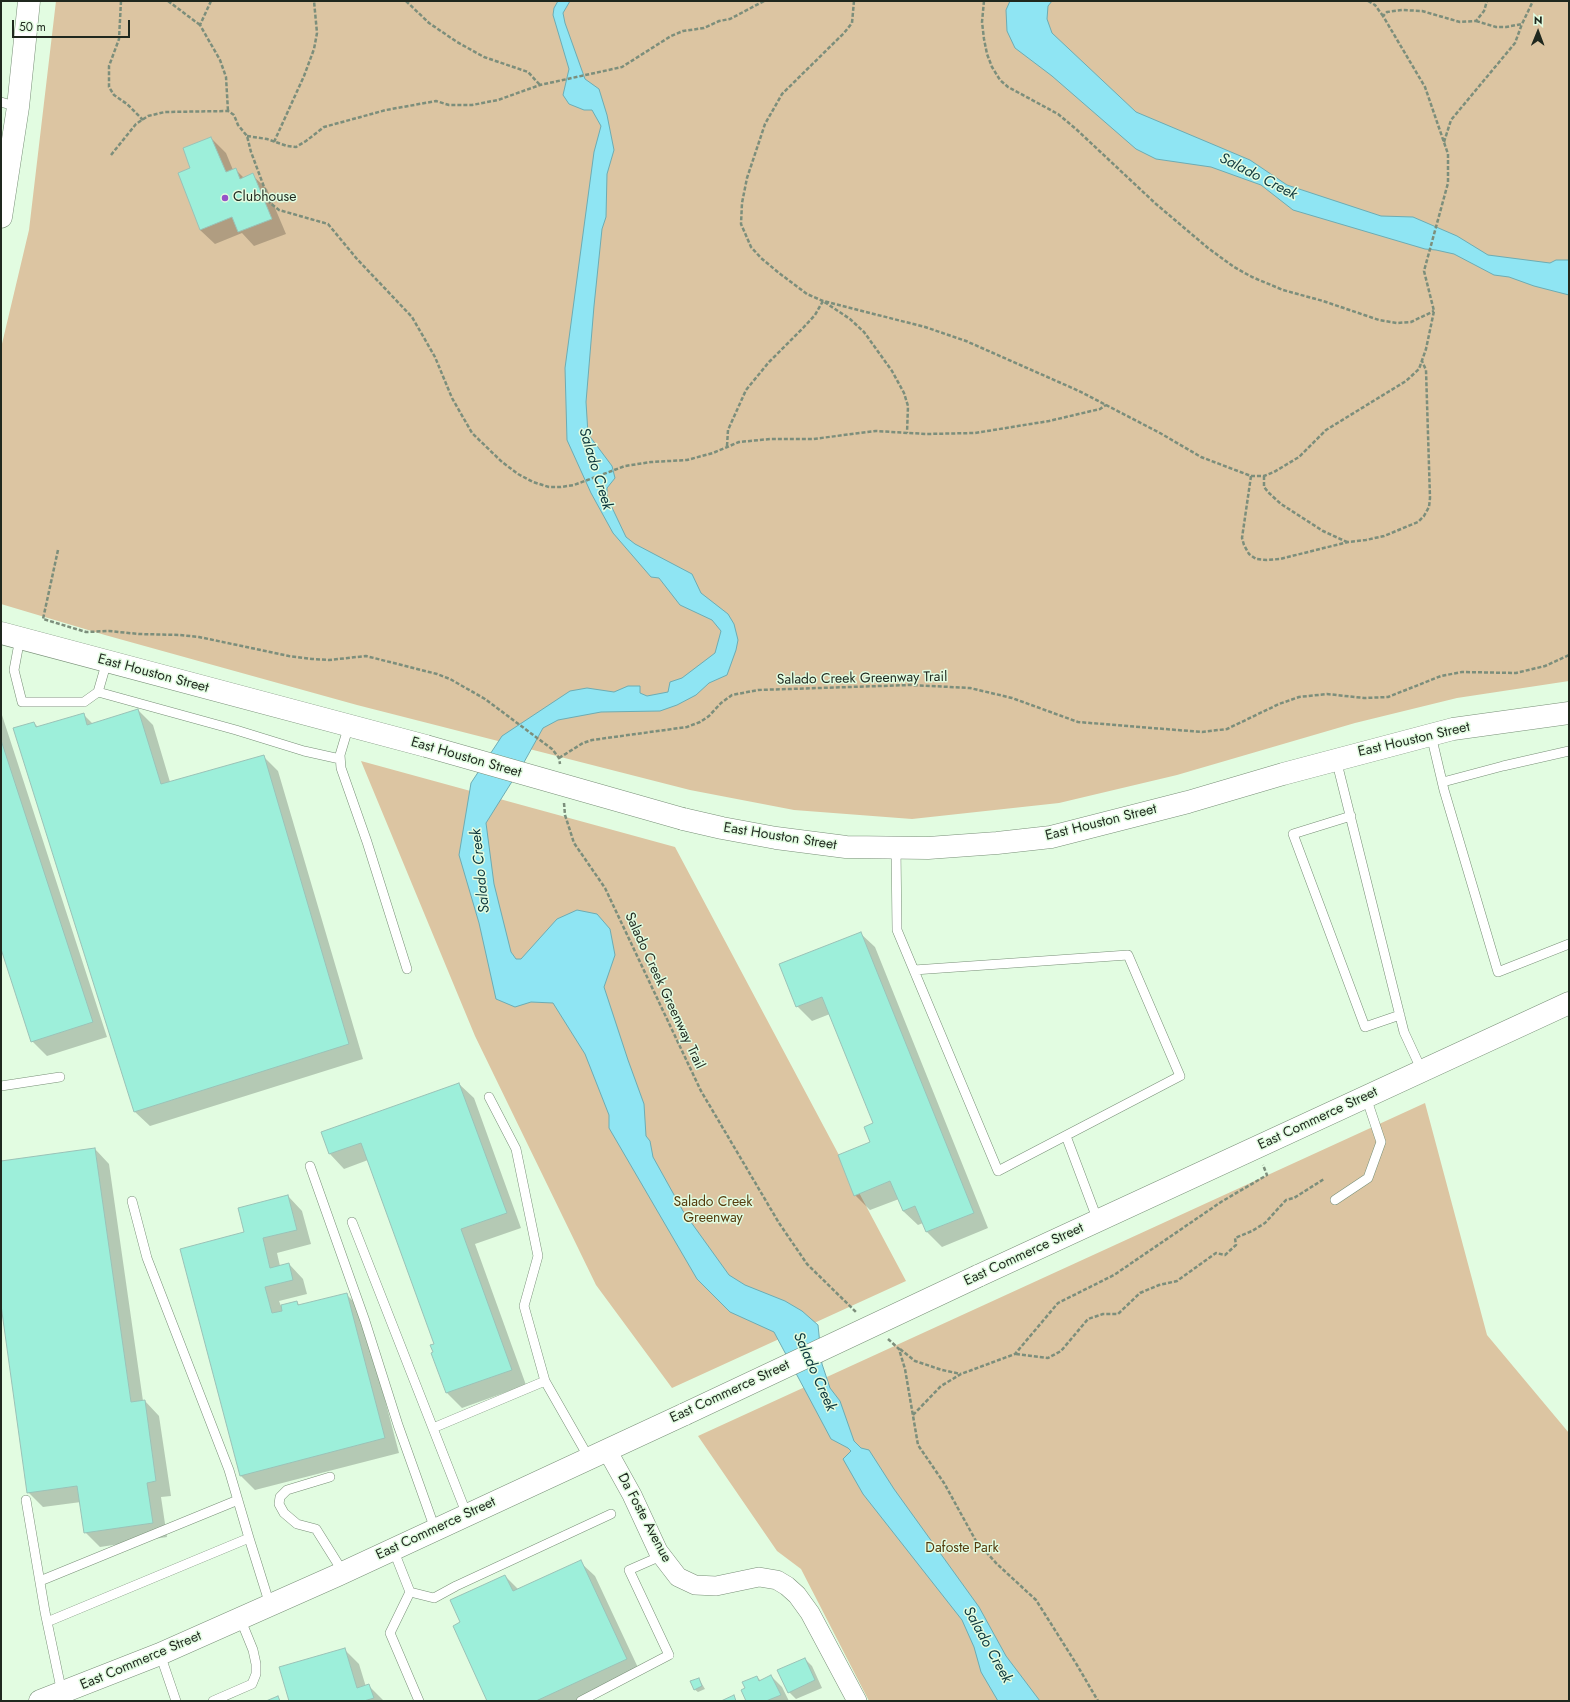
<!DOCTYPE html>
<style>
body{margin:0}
#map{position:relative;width:1570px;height:1702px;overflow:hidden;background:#e2fce1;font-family:Jost,sans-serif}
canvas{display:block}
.frame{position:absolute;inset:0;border:2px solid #1f281e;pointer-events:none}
.north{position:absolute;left:1518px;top:12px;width:40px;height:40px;-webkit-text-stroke:3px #e2fce1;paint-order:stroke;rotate:1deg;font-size:11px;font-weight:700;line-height:16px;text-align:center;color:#1f281e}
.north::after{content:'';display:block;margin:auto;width:14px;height:18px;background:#1f281e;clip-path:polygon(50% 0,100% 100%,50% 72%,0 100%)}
.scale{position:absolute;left:12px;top:20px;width:118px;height:18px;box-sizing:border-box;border:2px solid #1f281e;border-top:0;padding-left:5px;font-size:12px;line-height:14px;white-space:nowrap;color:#1f281e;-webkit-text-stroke:3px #e2fce1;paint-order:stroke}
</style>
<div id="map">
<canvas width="1570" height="1702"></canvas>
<div class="frame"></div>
<div class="north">N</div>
<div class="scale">50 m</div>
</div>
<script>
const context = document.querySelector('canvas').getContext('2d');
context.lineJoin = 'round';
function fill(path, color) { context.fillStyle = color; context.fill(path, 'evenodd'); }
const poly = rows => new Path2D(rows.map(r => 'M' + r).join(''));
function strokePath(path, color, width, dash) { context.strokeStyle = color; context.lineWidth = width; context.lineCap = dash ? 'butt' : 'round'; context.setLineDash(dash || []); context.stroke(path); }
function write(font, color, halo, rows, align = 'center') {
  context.font = font + ' Jost,sans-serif'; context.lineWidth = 3; context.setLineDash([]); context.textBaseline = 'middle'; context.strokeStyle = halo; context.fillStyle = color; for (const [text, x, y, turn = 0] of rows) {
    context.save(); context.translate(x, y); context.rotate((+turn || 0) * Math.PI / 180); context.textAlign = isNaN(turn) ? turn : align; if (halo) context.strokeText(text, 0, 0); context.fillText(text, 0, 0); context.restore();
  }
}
fill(poly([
 [56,1,1569,1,1569,681,1457,698,1355,723,1177,775,1059,803,912,819,794,810,690,790,357,705,105,635,1,604,1,348,29,230],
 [361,761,675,847,906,1281,672,1388,596,1285,475,1036],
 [1425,1103,1487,1335,1569,1433,1569,1701,869,1701,801,1569,777,1551,698,1436]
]), '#dcc5a2');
const water = poly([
 [558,1,570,1,563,13,565,23,585,79,599,89,607,115,614,150,607,174,606,217,602,229,594,306,586,402,588,434,612,466,615,478,607,488,607,497,626,537,635,544,692,574,701,593,728,614,734,624,738,640,736,650,727,675,709,683,696,695,677,705,660,711,601,712,558,720,543,728,523,764,486,823,494,884,511,952,516,959,521,959,557,919,577,910,597,914,610,929,615,955,604,987,628,1060,644,1104,646,1136,650,1141,653,1157,683,1211,729,1275,745,1285,785,1301,802,1311,818,1325,822,1364,830,1388,840,1401,854,1441,861,1448,869,1450,894,1489,979,1607,1006,1656,1040,1701,998,1701,981,1672,974,1647,962,1620,863,1494,843,1459,851,1451,848,1448,831,1439,774,1332,730,1312,697,1279,609,1128,609,1115,585,1054,553,1003,531,1002,515,1007,496,999,479,923,459,855,471,783,502,736,570,691,587,688,614,692,628,686,640,686,640,693,647,696,668,692,670,682,682,678,715,653,721,631,712,620,680,605,659,578,651,577,613,533,591,493,567,440,565,368,594,152,601,126,592,110,584,110,569,104,563,95,569,69,553,15,554,8,558,1],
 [1010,1,1052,1,1048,6,1047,19,1052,33,1136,112,1250,160,1287,185,1381,216,1413,217,1457,236,1488,255,1550,263,1556,260,1569,260,1569,295,1534,286,1509,277,1494,275,1454,254,1436,250,1425,249,1293,210,1261,185,1211,167,1156,159,1136,149,1052,76,1015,48,1007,31,1006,10,1010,1]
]);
fill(water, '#8fe5f3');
strokePath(water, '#6dacb3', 1);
fill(poly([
 [211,138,226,153,233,170,235,169,244,178,252,175,267,189,286,234,254,246,242,233,215,244,200,230,192,169],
 [138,710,153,725,170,782,263,756,278,771,363,1059,150,1126,135,1112,15,729,34,723,39,728,84,715,93,724],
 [1,712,107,1037,47,1056,32,1041,1,946],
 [860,933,875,947,988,1228,942,1247,927,1232,923,1223,918,1225,903,1211,899,1199,870,1210,855,1195,872,1142,874,1123,830,1014,812,1021,797,1006],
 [459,1084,474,1098,521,1228,475,1244,526,1385,462,1408,447,1393,432,1353,434,1353,435,1345,368,1160,344,1169,330,1154],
 [95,1149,109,1164,143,1401,145,1401,159,1416,171,1496,161,1497,167,1537,100,1547,85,1532,81,1502,43,1507,28,1492,1,1298,1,1162],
 [288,1196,302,1211,311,1244,277,1253,280,1266,289,1264,303,1279,307,1294,279,1301,281,1306,297,1302,300,1306,346,1294,361,1309,399,1453,255,1490,240,1475,245,1233],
 [580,1562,595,1576,641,1674,582,1701,488,1701,461,1623,505,1576,519,1590],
 [345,1650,359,1664,366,1687,369,1686,384,1701,290,1701],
 [805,1659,812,1666,822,1688,796,1699,789,1692],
 [771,1676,782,1687,789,1701,747,1701,757,1677,761,1681],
 [699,1679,705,1689,698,1692,694,1689]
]), '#0003');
const building = poly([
 [211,137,226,172,236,168,240,179,253,173,272,219,238,232,232,217,200,230,178,173,190,168,183,148,211,137],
 [138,709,161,784,264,755,349,1044,134,1112,13,728,34,722,36,727,84,713,87,725,138,709],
 [1,740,93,1022,31,1042,1,949,1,740],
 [861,932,974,1213,926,1232,915,1206,903,1211,890,1181,854,1196,838,1155,870,1142,864,1127,873,1123,822,997,796,1007,779,964,861,932],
 [459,1083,507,1213,461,1229,512,1370,446,1393,431,1353,433,1352,430,1345,434,1344,361,1143,329,1154,321,1132,459,1083],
 [95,1148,131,1402,145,1400,156,1481,147,1483,153,1523,84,1533,77,1486,27,1493,1,1305,1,1161,95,1148],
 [288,1195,297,1230,263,1238,270,1268,289,1263,293,1280,265,1287,272,1313,282,1311,281,1305,297,1301,298,1305,347,1293,385,1438,240,1476,180,1249,244,1232,238,1208,288,1195],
 [581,1560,627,1659,536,1701,487,1701,453,1626,460,1622,450,1600,505,1575,513,1591,581,1560],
 [345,1648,357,1688,369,1684,374,1698,364,1701,289,1701,279,1667,345,1648],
 [805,1658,815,1680,788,1693,777,1670,805,1658],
 [771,1675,781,1695,766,1701,746,1701,741,1690,745,1688,742,1682,757,1676,759,1681,771,1675],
 [699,1678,702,1686,694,1690,690,1681,699,1678],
 [734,1695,736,1701,721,1701,734,1695],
 [278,1696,280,1701,266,1701,278,1696]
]);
fill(building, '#9defda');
strokePath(building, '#9ac2b7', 1);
const lane = poly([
 [1,102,18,107],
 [20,638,14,670,22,702,84,702,98,692,107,661],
 [98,692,236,730,304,751,340,759],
 [349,725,340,755,341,768,367,842,407,969],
 [1431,735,1444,790,1498,972,1569,944],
 [1336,759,1404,1032,1422,1071],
 [1443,782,1503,766,1569,751],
 [1351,816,1293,834,1365,1027,1400,1015],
 [896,848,897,930,998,1171,1180,1076,1128,955,914,970],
 [1,1086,60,1077],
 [489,1097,516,1149,538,1256,524,1306,545,1381],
 [1066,1136,1098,1221],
 [310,1166,365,1321,398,1425,435,1529],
 [1335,1200,1368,1178,1381,1142,1366,1097],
 [132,1201,147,1258,229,1470,249,1538,270,1605],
 [352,1222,467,1515],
 [433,1428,545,1381,589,1458],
 [330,1477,287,1490,280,1497,279,1504,284,1513,297,1524,316,1529,343,1572],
 [26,1500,45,1612,62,1693],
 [393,1549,410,1592,434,1598,456,1586,611,1514],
 [40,1581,238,1500],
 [410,1592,390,1633,419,1701],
 [47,1622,249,1538],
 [160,1654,176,1701],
 [213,1701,252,1684,256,1674,256,1664,253,1650,240,1618],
 [581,1701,669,1655,629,1570,661,1556]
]);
const street = poly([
 [607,1450,632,1495,658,1551,678,1577,695,1585,716,1586,759,1577,777,1580,787,1586,797,1595,810,1613,857,1701]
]);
const secondary = poly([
 [1,217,18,107,29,1],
 [1,633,426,746],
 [683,819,722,828,776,838,846,847,928,848,997,843,1051,837,1188,802,1283,774,1453,729,1569,713]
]);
const primary = poly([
 [978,1276,1569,1003],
 [40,1701,160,1654,338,1575,685,1414]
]);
strokePath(lane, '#788f77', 10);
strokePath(street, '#788f77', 20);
strokePath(secondary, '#788f77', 23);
strokePath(primary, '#788f77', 23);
strokePath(poly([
 [121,1,119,39,109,66,109,87,114,95,127,104,143,120],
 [168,1,200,25],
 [211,1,200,25,220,60,226,77,228,111],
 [406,1,429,23,457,42,484,57,528,72,540,85],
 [854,1,852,23,844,33,782,94,765,124,747,178,742,203,741,224,751,247,761,258,779,273,807,294,823,301,925,327,966,341,1079,391,1160,433,1201,457,1251,476,1264,476,1274,472,1299,457,1326,430,1406,381,1419,369,1426,349,1434,311,1424,271,1448,183,1448,154,1425,87,1383,16,1387,12,1402,10,1422,11,1460,22,1476,21,1484,11,1487,1],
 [984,1,982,22,984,39,987,54,992,67,1000,80,1008,87,1058,114,1076,129,1156,204,1208,248,1234,267,1252,277,1283,290,1323,301,1379,320,1397,323,1411,322,1434,311],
 [1368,1,1375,5,1383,16],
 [1476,21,1496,27,1506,27,1522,24,1533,1],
 [247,136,267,139,287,146,296,147,306,141,324,127,386,110,436,101,449,105,472,105,498,100,540,85,622,67,671,36,683,31,704,28,719,21,730,19,764,1],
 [274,142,304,76,314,49,317,33,314,1],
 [1444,142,1451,120,1515,43,1522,24],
 [111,155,136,124,148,116,165,112,228,111,234,115,238,125,247,136,251,152,270,203,279,210,328,224,357,259,412,317,435,357,452,398,472,433,502,462,518,474,533,482,549,487,561,487,574,485,625,466,651,462,687,460,713,453,739,442,770,439,813,439,876,431,926,434,975,433,1049,421,1100,409,1106,405],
 [727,446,728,430,746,390,769,362,803,328,815,315,823,301,850,319,864,332,892,371,904,393,908,406,907,433],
 [1251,476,1242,538,1244,545,1249,554,1256,559,1267,560,1280,559,1348,542,1366,540,1384,536,1418,522,1424,516,1429,507,1430,498,1426,370,1422,361],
 [1264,476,1264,487,1269,493,1281,504,1323,531,1347,542],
 [58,550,43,619,86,632,109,631,139,634,180,635,199,637,289,656,312,659,329,660,366,656,437,674,450,679,485,699,552,749,559,758,560,764],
 [559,758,583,743,592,740,687,727,700,722,709,716,721,703,732,695,758,690,911,685,970,688,1012,698,1078,722,1202,732,1227,729,1279,704,1299,697,1327,694,1364,698,1388,697,1441,676,1462,672,1516,673,1545,666,1569,655],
 [564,803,565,815,574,843,605,888,701,1091,779,1223,807,1264,857,1313],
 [888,1339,899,1349,905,1369,918,1445,944,1483,976,1541,997,1564,1036,1600,1077,1665,1098,1701],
 [900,1349,915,1361,942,1370,961,1374],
 [1016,1354,1048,1358,1061,1351,1088,1319,1103,1314,1118,1314,1140,1293,1159,1285,1177,1281,1216,1253,1225,1255,1236,1245,1235,1238,1252,1231,1265,1223,1286,1200,1294,1198,1324,1179],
 [913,1415,941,1386,961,1374,1015,1354,1058,1303,1114,1275,1221,1202,1267,1175,1263,1165]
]), '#7c8e7b', 2.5, [4, 2]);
strokePath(lane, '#fff', 9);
strokePath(street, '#fff', 19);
strokePath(secondary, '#fff', 22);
strokePath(primary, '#fff', 22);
const secondaryBridge = poly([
 [426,746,683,819]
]);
const primaryBridge = poly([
 [685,1414,978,1276]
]);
strokePath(secondaryBridge, '#788f77', 23, []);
strokePath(primaryBridge, '#788f77', 23, []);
strokePath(secondaryBridge, '#fff', 22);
strokePath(primaryBridge, '#fff', 22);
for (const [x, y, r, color] of [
 [225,198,4,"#9653c8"]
]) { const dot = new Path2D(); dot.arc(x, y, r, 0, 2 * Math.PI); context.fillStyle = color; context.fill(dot); strokePath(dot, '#e2fce1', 1.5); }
write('14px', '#1f281e', '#e2fce1', [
 ["Clubhouse",233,198]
], 'left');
write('14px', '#1f281e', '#e2fce1', [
 ["East Houston Street",153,674,15],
 ["Salado Creek Greenway Trail",862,679,-1],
 ["East Houston Street",1414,740,-13],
 ["East Houston Street",466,758,16],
 ["East Houston Street",1101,823,-14],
 ["East Houston Street",780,837,9],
 ["Salado Creek Greenway Trail",664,991,65],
 ["East Commerce Street",1318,1119,-25],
 ["East Commerce Street",1024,1255,-25],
 ["East Commerce Street",730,1392,-25],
 ["Da Foste Avenue",644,1518,62],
 ["East Commerce Street",436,1529,-25],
 ["East Commerce Street",141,1661,-23]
]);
write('14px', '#543b0d', '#e2fce1', [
 ["Salado Creek",713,1203],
 ["Greenway",713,1219],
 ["Dafoste Park",962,1549]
]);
write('italic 15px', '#0d373d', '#e2fce1', [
 ["Salado Creek",1258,177,27],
 ["Salado Creek",595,469,73],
 ["Salado Creek",481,871,-96],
 ["Salado Creek",814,1372,66],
 ["Salado Creek",987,1645,61]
]);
</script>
